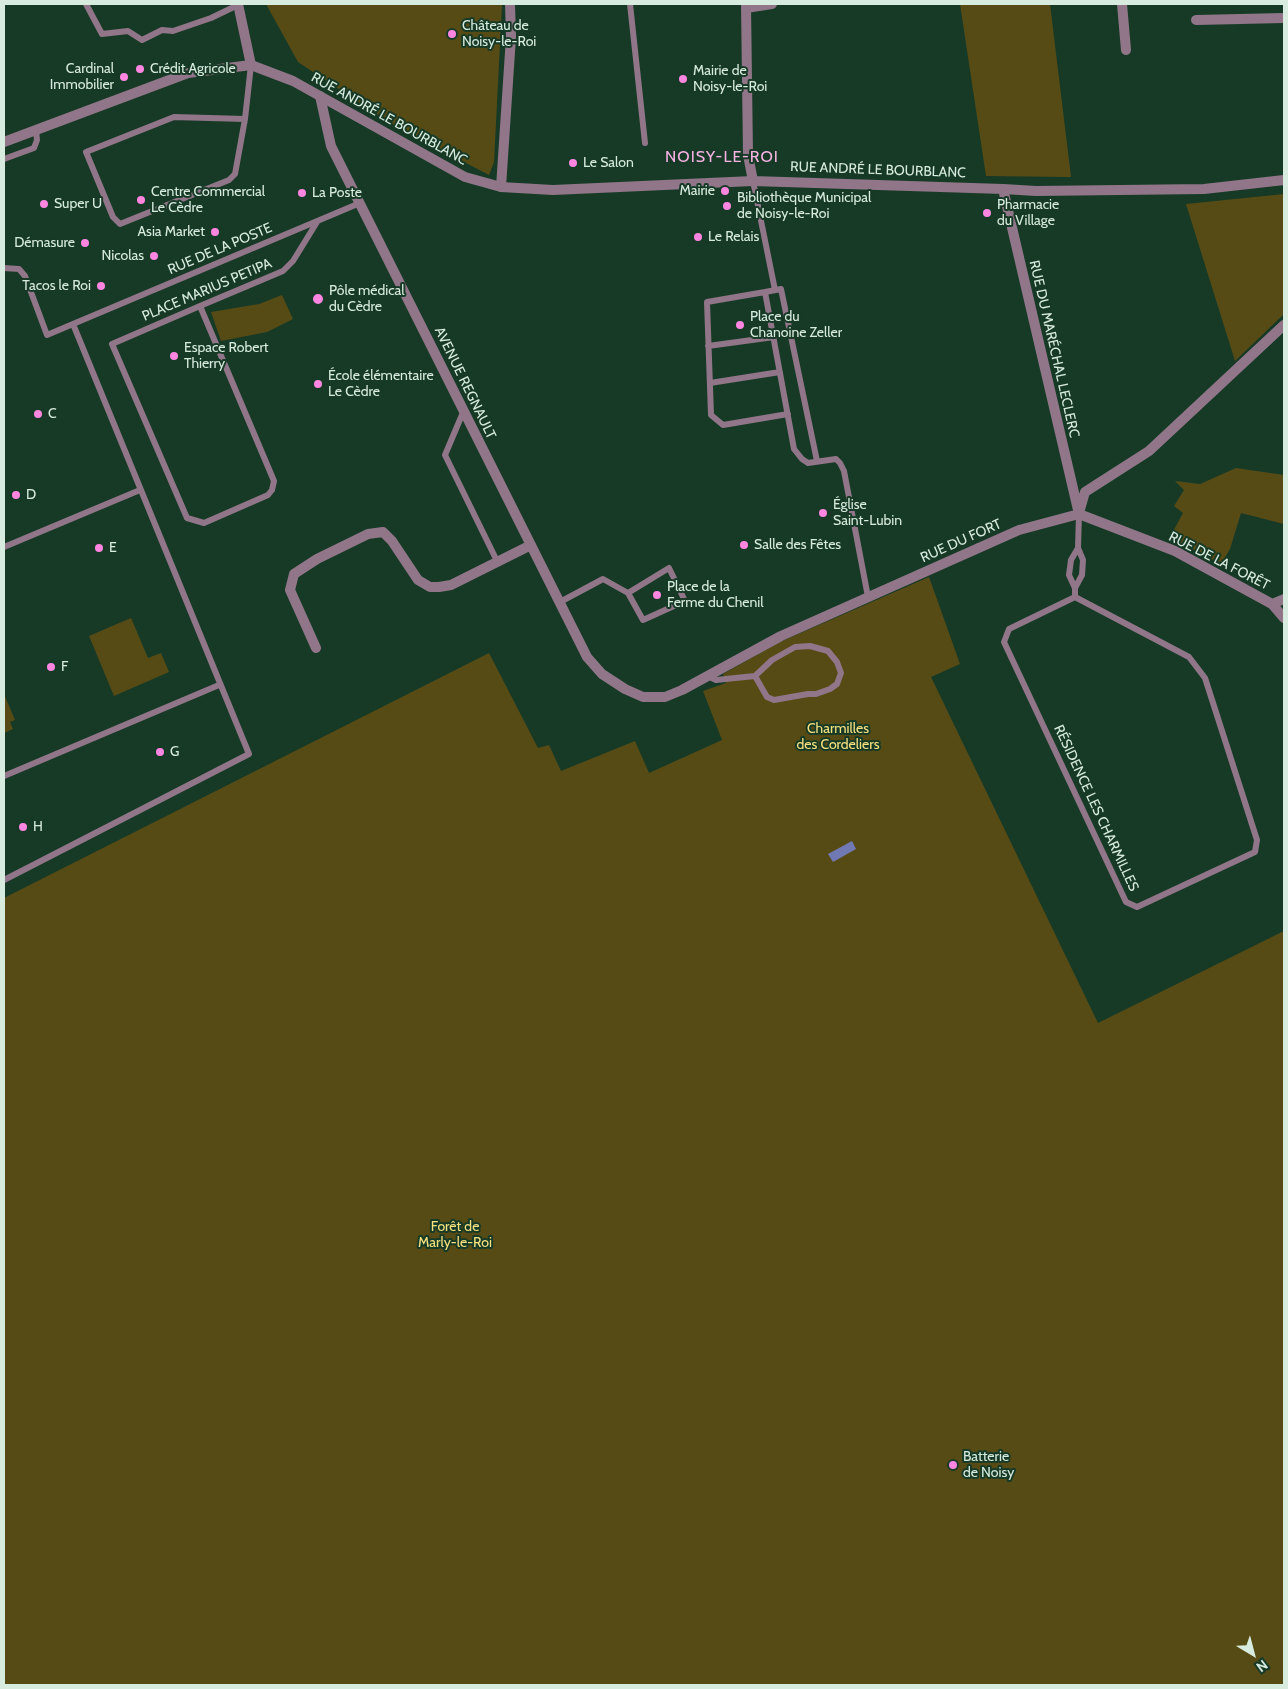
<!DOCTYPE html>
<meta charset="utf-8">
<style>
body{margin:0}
#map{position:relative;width:1288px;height:1689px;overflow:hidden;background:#173a27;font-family:Cabin,sans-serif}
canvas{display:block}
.frame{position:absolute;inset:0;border:5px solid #d7ebde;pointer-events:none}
.north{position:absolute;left:1228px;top:1629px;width:50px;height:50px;-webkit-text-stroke:4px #173a27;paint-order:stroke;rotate:143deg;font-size:14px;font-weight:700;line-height:20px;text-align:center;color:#d7ebde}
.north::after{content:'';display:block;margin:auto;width:18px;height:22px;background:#d7ebde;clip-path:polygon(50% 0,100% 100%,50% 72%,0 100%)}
</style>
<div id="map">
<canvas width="1288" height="1689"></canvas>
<div class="frame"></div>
<div class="north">N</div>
</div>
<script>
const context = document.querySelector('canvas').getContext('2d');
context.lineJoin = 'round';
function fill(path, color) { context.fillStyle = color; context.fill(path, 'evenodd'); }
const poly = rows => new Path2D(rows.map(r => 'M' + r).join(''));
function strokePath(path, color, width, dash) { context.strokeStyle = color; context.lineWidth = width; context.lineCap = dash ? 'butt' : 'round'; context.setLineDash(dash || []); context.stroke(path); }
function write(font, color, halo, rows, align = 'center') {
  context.font = font + ' Cabin,sans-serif'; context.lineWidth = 4; context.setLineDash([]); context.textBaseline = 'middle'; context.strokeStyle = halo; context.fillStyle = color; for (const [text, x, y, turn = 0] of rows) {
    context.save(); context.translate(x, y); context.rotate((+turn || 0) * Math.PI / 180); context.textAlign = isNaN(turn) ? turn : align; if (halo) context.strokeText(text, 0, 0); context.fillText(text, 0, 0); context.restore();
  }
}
fill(poly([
 [266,4,502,4,494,162,489,175,390,123,298,62],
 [960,4,1050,4,1071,177,986,176],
 [1284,194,1284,314,1235,361,1186,204],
 [282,295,293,319,267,332,221,341,211,312,259,304],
 [1236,468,1284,475,1284,524,1241,513,1230,549,1221,564,1170,537,1183,513,1174,506,1184,490,1175,481,1200,484],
 [929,577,960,664,931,677,1098,1023,1284,931,1284,1685,4,1685,4,898,489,653,538,748,549,745,561,771,635,741,649,773,722,740,703,691,726,683,723,674,780,642],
 [131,618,148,658,161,653,169,672,114,696,89,636],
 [4,694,15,720,10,722,13,729,4,733]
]), '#574b15');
fill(poly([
 [852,841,856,849,833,862,828,854]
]), '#7179b5');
strokePath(poly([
 [86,4,102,34,128,31,142,40,162,30,173,31,211,18,238,5],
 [630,4,645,143],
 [245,119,174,117,86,152,113,217,120,224,229,180,235,174,245,119,251,65],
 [4,159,34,148,37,140,36,130],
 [753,181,775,290],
 [4,268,19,269,25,276,47,335,73,324,249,754,4,880],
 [765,292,707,302,711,415,723,425,788,414],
 [200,306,274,481,272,490,268,495,204,523,187,518,112,344,200,306,283,271,293,261,317,222],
 [73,324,360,203],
 [708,346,774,337],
 [710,383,780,372],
 [464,410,445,455,497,561],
 [817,461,781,289,765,292,794,449,802,459,808,463,836,459,840,463,844,471,868,597],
 [4,547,140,490],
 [1075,588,1082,575,1083,560,1078,548,1079,514],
 [1075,597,1189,657,1205,678,1257,840,1255,852,1137,907,1126,902,1004,642,1009,629,1075,597,1075,588,1069,575,1071,560,1078,548],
 [560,602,603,579,628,593,669,568,685,601,643,620,628,593],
 [708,676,716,680,755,676,772,660,795,647,810,646,828,651,837,662,841,673,837,684,830,689,816,694,808,694,774,700,767,697,755,676],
 [4,776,219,685]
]), '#907688', 6);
strokePath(poly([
 [238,4,251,65],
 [746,4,748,155,753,181,1003,189,1079,514],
 [1122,4,1126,50],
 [746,8,772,4],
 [1196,20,1284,18],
 [320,96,331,146,587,657,602,674,625,689,643,697,665,697,682,690,781,636,1019,530,1079,514],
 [501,187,511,37,510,4],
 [1079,513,1085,492,1149,451,1284,325],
 [1079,514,1175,551,1272,604,1284,618],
 [1272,604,1284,599],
 [316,648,290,590,294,574,317,559,368,534,383,532,392,541,418,580,430,587,439,587,451,585,531,545]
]), '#907688', 10);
strokePath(poly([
 [4,142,188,73,251,65,293,81,465,177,501,187,553,190,753,181],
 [1003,189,1036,191,1204,189,1284,180]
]), '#907688', 10);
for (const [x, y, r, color] of [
 [452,34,5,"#fe86e0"],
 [140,69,5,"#fe86e0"],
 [124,77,5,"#fe86e0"],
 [683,79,5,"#fe86e0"],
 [573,163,5,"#fe86e0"],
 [725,191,5,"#fe86e0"],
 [302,193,5,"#fe86e0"],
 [141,200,5,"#fe86e0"],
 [44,204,5,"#fe86e0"],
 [727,206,5,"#fe86e0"],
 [987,213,5,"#fe86e0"],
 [215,232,5,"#fe86e0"],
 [698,237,5,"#fe86e0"],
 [85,243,5,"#fe86e0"],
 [154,256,5,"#fe86e0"],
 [101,286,5,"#fe86e0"],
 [318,299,6,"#fe86e0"],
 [740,325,5,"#fe86e0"],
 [174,356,5,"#fe86e0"],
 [318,384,5,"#fe86e0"],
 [38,414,5,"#fe86e0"],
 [16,495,5,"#fe86e0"],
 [823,513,5,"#fe86e0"],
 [744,545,5,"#fe86e0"],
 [99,548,5,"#fe86e0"],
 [657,595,5,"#fe86e0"],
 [51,667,5,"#fe86e0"],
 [160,752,5,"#fe86e0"],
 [23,827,5,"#fe86e0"],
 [953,1465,5,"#fe86e0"]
]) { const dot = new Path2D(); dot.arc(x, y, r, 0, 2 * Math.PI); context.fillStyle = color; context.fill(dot); strokePath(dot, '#173a27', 2); }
write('14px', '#d7ebde', '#173a27', [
 ["Château de",462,26],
 ["Noisy-le-Roi",462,42],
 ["Cardinal",114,69,"right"],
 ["Immobilier",114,85,"right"],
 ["Crédit Agricole",150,69],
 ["Mairie de",693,71],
 ["Noisy-le-Roi",693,87],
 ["Le Salon",583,163],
 ["Mairie",715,191,"right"],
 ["Centre Commercial",151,192],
 ["Le Cèdre",151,208],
 ["La Poste",312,193],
 ["Bibliothèque Municipal",737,198],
 ["de Noisy-le-Roi",737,214],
 ["Super U",54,204],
 ["Pharmacie",997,205],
 ["du Village",997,221],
 ["Asia Market",205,232,"right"],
 ["Le Relais",708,237],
 ["Démasure",75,243,"right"],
 ["Nicolas",144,256,"right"],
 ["Tacos le Roi",91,286,"right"],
 ["Pôle médical",329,291],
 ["du Cèdre",329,307],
 ["Place du",750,317],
 ["Chanoine Zeller",750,333],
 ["Espace Robert",184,348],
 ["Thierry",184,364],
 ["École élémentaire",328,376],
 ["Le Cèdre",328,392],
 ["C",48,414],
 ["D",26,495],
 ["Église",833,505],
 ["Saint-Lubin",833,521],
 ["Salle des Fêtes",754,545],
 ["E",109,548],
 ["Place de la",667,587],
 ["Ferme du Chenil",667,603],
 ["F",61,667],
 ["G",170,752],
 ["H",33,827],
 ["Batterie",963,1457],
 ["de Noisy",963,1473]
], 'left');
write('14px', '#d7ebde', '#173a27', [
 ["RUE ANDRÉ LE BOURBLANC",389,119,29],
 ["RUE ANDRÉ LE BOURBLANC",878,170,2],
 ["RUE DE LA POSTE",220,249,-23],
 ["PLACE MARIUS PETIPA",207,290,-23],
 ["RUE DU MARÉCHAL LECLERC",1054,349,77],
 ["AVENUE REGNAULT",465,383,64],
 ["RUE DU FORT",961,541,-24],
 ["RUE DE LA FORÊT",1219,561,27],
 ["RÉSIDENCE LES CHARMILLES",1096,808,65]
]);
write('14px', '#f7e17f', '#173a27', [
 ["Charmilles",838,729],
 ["des Cordeliers",838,745],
 ["Forêt de",455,1227],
 ["Marly-le-Roi",455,1243]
]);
context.letterSpacing = '1px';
write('16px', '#f7b3e3', '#173a27', [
 ["NOISY-LE-ROI",722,157]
]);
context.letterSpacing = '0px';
</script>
